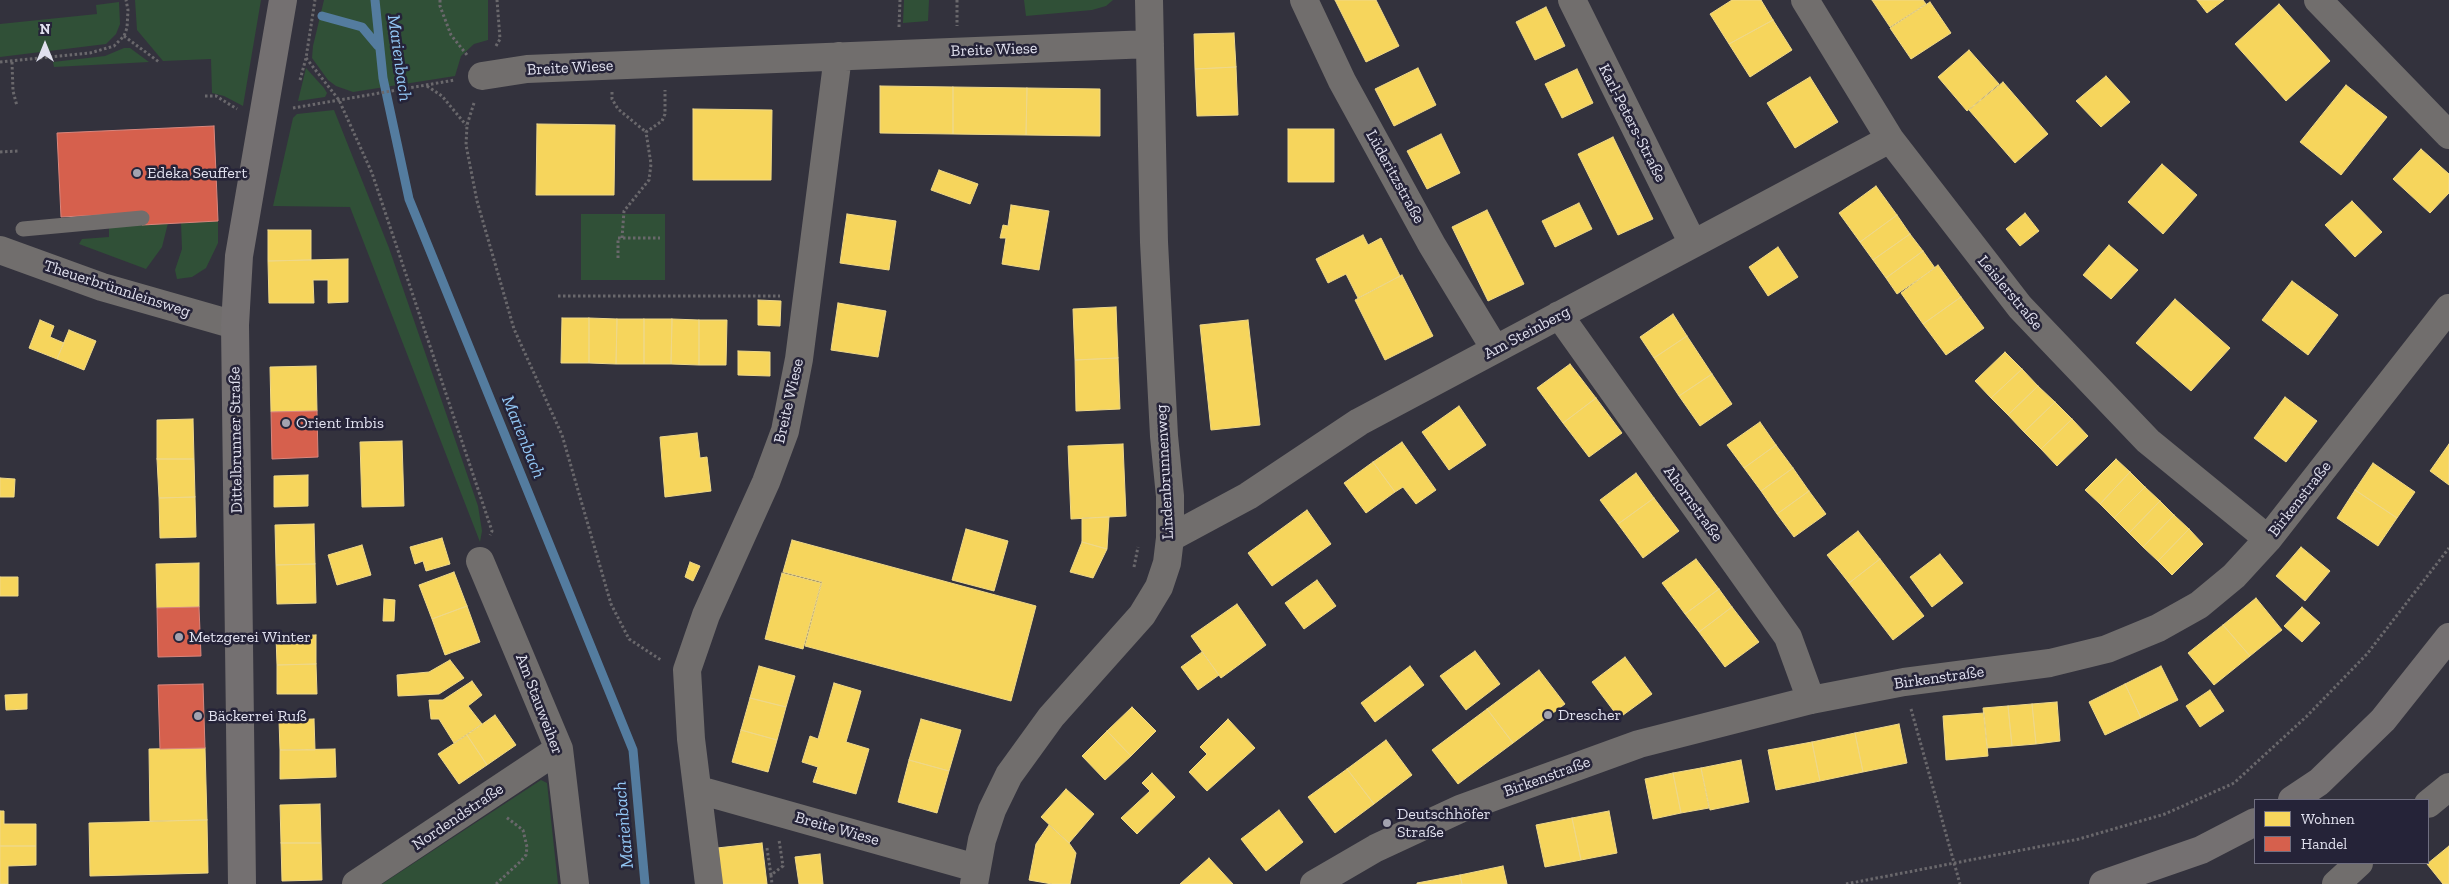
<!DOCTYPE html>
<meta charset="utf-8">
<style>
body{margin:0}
#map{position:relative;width:2449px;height:884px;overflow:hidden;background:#33323d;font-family:"Zilla Slab",serif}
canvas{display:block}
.legend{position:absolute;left:2254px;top:799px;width:175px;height:65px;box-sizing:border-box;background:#252338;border:1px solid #706f81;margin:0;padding:6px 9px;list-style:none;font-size:15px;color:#e0e0ee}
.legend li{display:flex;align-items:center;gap:10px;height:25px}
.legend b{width:25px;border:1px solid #706f81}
.north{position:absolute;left:20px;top:20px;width:50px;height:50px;-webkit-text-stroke:4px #252338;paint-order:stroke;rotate:0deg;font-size:14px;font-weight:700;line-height:20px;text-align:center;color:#e0e0ee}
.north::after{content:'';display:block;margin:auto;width:18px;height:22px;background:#e0e0ee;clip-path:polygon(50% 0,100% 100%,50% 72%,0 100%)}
</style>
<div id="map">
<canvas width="2449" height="884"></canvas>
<ul class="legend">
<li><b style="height:14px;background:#f6d55c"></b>Wohnen</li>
<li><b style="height:14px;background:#d6604d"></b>Handel</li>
</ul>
<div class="north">N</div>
</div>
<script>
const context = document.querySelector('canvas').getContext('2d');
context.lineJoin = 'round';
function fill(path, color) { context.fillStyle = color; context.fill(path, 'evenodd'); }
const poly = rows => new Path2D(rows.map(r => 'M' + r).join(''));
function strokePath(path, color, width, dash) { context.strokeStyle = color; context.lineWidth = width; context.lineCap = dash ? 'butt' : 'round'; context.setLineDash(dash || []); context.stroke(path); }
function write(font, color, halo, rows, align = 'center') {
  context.font = font + ' "Zilla Slab",serif'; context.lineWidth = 5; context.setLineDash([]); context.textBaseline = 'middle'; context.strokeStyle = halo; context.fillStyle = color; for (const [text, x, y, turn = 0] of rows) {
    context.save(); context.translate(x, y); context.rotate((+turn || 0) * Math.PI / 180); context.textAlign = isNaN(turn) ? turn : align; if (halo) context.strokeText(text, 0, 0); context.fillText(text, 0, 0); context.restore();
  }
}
fill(poly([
 [135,0,261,0,243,106,224,96,212,93,211,59,163,61,137,30],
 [324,0,488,0,488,40,474,44,461,56,455,76,353,92,336,86,328,80,312,58,313,46],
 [904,0,929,0,928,21,903,23],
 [1024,0,1113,0,1106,6,1092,10,1026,16],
 [119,2,120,24,116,34,106,44,0,57,0,24,97,14,96,5],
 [124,48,130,48,149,62,54,67,53,62,105,56],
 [306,68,324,88,327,93,325,97,298,101],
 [334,110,389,248,478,506,482,531,480,542,350,207,273,206,293,118,297,114],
 [581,214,665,214,665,280,581,280],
 [218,221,218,243,206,268,192,277,177,279,175,270,182,249,181,223],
 [168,223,162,247,146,269,79,244,82,239,109,237,109,227],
 [541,780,547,783,558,884,382,884]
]), '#305037');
const homes = poly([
 [1335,0,1376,0,1399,46,1366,62,1335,0],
 [1732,0,1761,0,1773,20,1729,44,1710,14,1732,0],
 [1872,0,1923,0,1926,4,1890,27,1872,0],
 [2197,0,2224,0,2207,13,2197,0],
 [1930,2,1951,33,1911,59,1890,28,1930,2],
 [2279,4,2330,61,2286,101,2235,44,2279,4],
 [1546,7,1565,46,1535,60,1516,22,1546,7],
 [1773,20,1792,50,1750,77,1729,44,1773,20],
 [1234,33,1236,67,1195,69,1194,34,1234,33],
 [1969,50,1999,84,1967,111,1938,77,1969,50],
 [1236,67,1238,115,1197,116,1195,69,1236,67],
 [1418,68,1436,105,1394,126,1375,89,1418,68],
 [1577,69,1593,103,1562,118,1545,84,1577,69],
 [2106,76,2130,102,2101,127,2076,101,2106,76],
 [1810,77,1838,122,1795,148,1767,103,1810,77],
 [2003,82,2048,134,2015,163,1969,110,2003,82],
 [2346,85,2387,117,2341,175,2300,142,2346,85],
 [880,86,953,87,953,134,880,133,880,86],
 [953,87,1027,88,1026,135,953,134,953,87],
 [1027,88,1100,89,1100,136,1026,135,1027,88],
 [693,109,772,110,771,180,693,180,693,109],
 [537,124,615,125,614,195,536,195,537,124],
 [1288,129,1334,129,1334,182,1288,182,1288,129],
 [1441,134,1460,173,1427,189,1407,151,1441,134],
 [1613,137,1653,219,1618,235,1578,154,1613,137],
 [2421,149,2449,174,2449,193,2430,213,2393,179,2421,149],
 [2162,164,2197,195,2163,234,2128,202,2162,164],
 [939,170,978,184,970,204,931,190,939,170],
 [1876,186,1897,215,1860,242,1839,213,1876,186],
 [2352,201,2382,232,2355,257,2325,225,2352,201],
 [1579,203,1592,229,1555,247,1542,221,1579,203],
 [1011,205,1049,211,1039,270,1002,264,1006,238,1000,238,1003,225,1008,226,1011,205],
 [1487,210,1524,284,1488,301,1452,227,1487,210],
 [2025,213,2039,231,2020,246,2006,229,2025,213],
 [847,214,896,221,889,270,840,263,847,214],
 [1897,215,1910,234,1873,260,1860,242,1897,215],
 [268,230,311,230,311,260,268,261,268,230],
 [1910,234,1923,251,1886,278,1873,260,1910,234],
 [1363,235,1368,245,1381,238,1400,276,1358,298,1346,274,1328,283,1316,259,1363,235],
 [2109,245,2138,270,2111,299,2083,275,2109,245],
 [1778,247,1798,277,1768,296,1749,267,1778,247],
 [1923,251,1935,268,1897,294,1886,278,1923,251],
 [348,259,348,302,328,303,328,280,313,280,314,303,269,303,268,261,348,259],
 [1938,265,1961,297,1923,324,1901,293,1938,265],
 [1402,275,1433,336,1385,360,1355,300,1402,275],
 [2292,281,2338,315,2308,355,2262,320,2292,281],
 [1961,297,1984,328,1946,355,1923,324,1961,297],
 [2175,299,2230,348,2191,391,2136,343,2175,299],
 [758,300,781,301,780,326,758,325,758,300],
 [838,303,886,311,878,357,831,350,838,303],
 [1116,307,1118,358,1075,360,1073,309,1116,307],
 [1673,314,1687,336,1654,358,1640,337,1673,314],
 [562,318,589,318,589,363,561,363,562,318],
 [589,318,617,319,616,364,589,363,589,318],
 [617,319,644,319,644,364,616,364,617,319],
 [644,319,672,319,671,364,644,364,644,319],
 [672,319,699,320,699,365,671,364,672,319],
 [40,320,54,326,50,337,64,343,57,359,29,348,40,320],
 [699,320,727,320,726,365,699,365,699,320],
 [1248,320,1260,425,1211,430,1200,325,1248,320],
 [69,330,96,341,84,370,57,359,69,330],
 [1687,336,1712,374,1679,396,1654,358,1687,336],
 [738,351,770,352,770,376,738,375,738,351],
 [2005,352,2022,369,1991,398,1975,381,2005,352],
 [1118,358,1120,409,1076,411,1075,360,1118,358],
 [1570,364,1596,398,1563,423,1537,388,1570,364],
 [316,366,317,411,271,412,270,367,316,366],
 [2022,369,2038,386,2008,415,1991,398,2022,369],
 [1712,374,1732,404,1700,426,1679,396,1712,374],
 [2038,386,2055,402,2024,432,2008,415,2038,386],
 [2285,397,2317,421,2286,462,2254,438,2285,397],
 [1596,398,1622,433,1589,457,1563,423,1596,398],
 [2055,402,2072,419,2041,449,2024,432,2055,402],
 [1459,406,1486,445,1449,470,1422,432,1459,406],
 [193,419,194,459,157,459,157,420,193,419],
 [2072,419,2088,436,2057,466,2041,449,2072,419],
 [1760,422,1776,445,1744,468,1727,445,1760,422],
 [697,433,700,458,707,457,711,491,665,497,660,437,697,433],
 [402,441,404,506,362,507,360,442,402,441],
 [1402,442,1436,490,1416,504,1403,487,1395,492,1373,462,1402,442],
 [1123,444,1126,516,1071,519,1068,446,1123,444],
 [2449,444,2449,485,2430,471,2449,444],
 [1776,445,1793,468,1761,491,1744,468,1776,445],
 [157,459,194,459,195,497,159,498,157,459],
 [2116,459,2130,472,2100,504,2085,490,2116,459],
 [1373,462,1395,492,1366,513,1344,483,1373,462],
 [2373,463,2415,492,2397,518,2355,490,2373,463],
 [1793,468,1809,491,1777,514,1761,491,1793,468],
 [2130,472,2145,487,2114,518,2100,504,2130,472],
 [1636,473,1654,498,1618,524,1600,500,1636,473],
 [308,475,308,506,274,507,274,476,308,475],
 [0,478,15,479,14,497,0,497,0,478],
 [2145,487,2160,501,2129,533,2114,518,2145,487],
 [2355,490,2397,518,2378,546,2337,518,2355,490],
 [1809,491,1826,514,1794,537,1777,514,1809,491],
 [195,497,196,537,160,538,159,498,195,497],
 [1654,498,1679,531,1643,558,1618,524,1654,498],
 [2160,501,2174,515,2143,547,2129,533,2160,501],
 [1307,510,1331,544,1272,586,1248,553,1307,510],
 [2174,515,2189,529,2158,561,2143,547,2174,515],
 [1109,517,1107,549,1082,542,1082,518,1109,517],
 [314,524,315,564,276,565,275,525,314,524],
 [966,529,1008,541,994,591,952,580,966,529],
 [2189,529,2203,544,2172,575,2158,561,2189,529],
 [1858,531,1880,559,1849,583,1827,555,1858,531],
 [442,538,450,564,426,571,423,561,415,564,410,547,442,538],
 [792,540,1036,606,1011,701,805,646,822,582,783,572,792,540],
 [1082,542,1107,549,1093,578,1070,572,1082,542],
 [362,545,371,575,337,585,328,555,362,545],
 [2301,547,2330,571,2305,601,2276,576,2301,547],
 [1940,554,1963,583,1932,607,1910,577,1940,554],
 [1696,559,1719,589,1685,614,1662,583,1696,559],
 [1880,559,1924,616,1893,640,1849,583,1880,559],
 [690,562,700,566,693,581,685,577,690,562],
 [199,563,199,607,157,608,156,564,199,563],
 [315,564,316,603,277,604,276,565,315,564],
 [454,572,467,606,432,619,419,585,454,572],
 [782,573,821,583,803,649,765,639,782,573],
 [0,577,18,577,18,596,0,596,0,577],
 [1317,580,1336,606,1304,629,1285,603,1317,580],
 [1719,589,1732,607,1699,632,1685,614,1719,589],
 [2256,598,2282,630,2250,656,2223,625,2256,598],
 [384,599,395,600,394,621,383,621,384,599],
 [1237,604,1266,645,1221,678,1191,636,1237,604],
 [467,606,480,642,445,655,432,619,467,606],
 [1732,607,1759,642,1725,667,1699,632,1732,607],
 [2302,607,2320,623,2302,642,2284,626,2302,607],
 [2223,625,2250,656,2214,685,2188,653,2223,625],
 [316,635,316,664,277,665,276,636,316,635],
 [1475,651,1500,684,1466,710,1440,676,1475,651],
 [1202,652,1219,675,1198,690,1181,667,1202,652],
 [1625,657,1652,694,1619,718,1592,682,1625,657],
 [450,660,464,678,439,694,398,696,397,675,429,672,450,660],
 [316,664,317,694,277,694,277,665,316,664],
 [759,666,795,676,786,707,750,698,759,666],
 [1410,666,1424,685,1375,722,1361,703,1410,666],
 [2161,666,2178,700,2141,718,2125,684,2161,666],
 [1539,670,1565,704,1513,743,1487,709,1539,670],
 [472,681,482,695,468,706,482,724,454,743,439,719,431,719,429,700,443,700,472,681],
 [834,683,861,691,846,742,869,749,856,794,813,782,818,767,802,762,810,736,818,739,834,683],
 [2125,684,2141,718,2105,735,2089,702,2125,684],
 [2210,690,2224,711,2200,727,2186,706,2210,690],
 [27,694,27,709,6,710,5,695,27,694],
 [750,698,786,707,777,740,741,730,750,698],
 [2057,702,2060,741,2036,744,2032,704,2057,702],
 [2032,704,2036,744,2012,746,2008,706,2032,704],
 [2008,706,2012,746,1987,748,1983,708,2008,706],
 [1132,707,1156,731,1131,756,1107,731,1132,707],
 [1487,709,1513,743,1458,784,1432,750,1487,709],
 [1984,713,1988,756,1946,760,1943,716,1984,713],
 [495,715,516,745,487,765,467,735,495,715],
 [314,719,315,750,280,750,279,720,314,719],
 [921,719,961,730,949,771,909,760,921,719],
 [1228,719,1255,748,1207,791,1189,772,1207,754,1200,747,1228,719],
 [1899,724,1907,763,1863,772,1855,733,1899,724],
 [741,730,777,740,768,772,732,762,741,730],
 [1107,731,1131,756,1105,780,1082,756,1107,731],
 [1855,733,1863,772,1820,781,1812,742,1855,733],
 [467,735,487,765,459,784,438,754,467,735],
 [1386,740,1412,775,1374,804,1347,769,1386,740],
 [1812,742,1820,781,1776,790,1768,750,1812,742],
 [205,748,207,820,150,821,149,749,205,748],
 [335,749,336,777,280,779,280,750,335,749],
 [909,760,949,771,937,813,898,802,909,760],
 [1741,760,1749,802,1710,810,1701,768,1741,760],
 [1701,768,1709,808,1681,813,1673,773,1701,768],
 [1347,769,1374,804,1335,833,1308,797,1347,769],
 [1152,773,1175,797,1137,834,1121,818,1150,791,1142,783,1152,773],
 [1673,773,1681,813,1653,819,1645,779,1673,773],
 [1066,789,1094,814,1069,843,1041,817,1066,789],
 [320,804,321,843,281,843,280,805,320,804],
 [1279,810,1303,842,1266,871,1241,839,1279,810],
 [0,811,4,811,4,824,36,824,36,846,0,846,0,811],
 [1609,811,1617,853,1581,860,1572,818,1609,811],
 [1572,818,1581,860,1545,867,1536,825,1572,818],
 [207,820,208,873,90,876,89,823,207,820],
 [1049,825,1069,843,1076,853,1070,884,1052,884,1029,880,1036,844,1049,825],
 [281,843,321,843,322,880,282,881,281,843],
 [762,843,767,884,722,884,717,848,762,843],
 [0,846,36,846,36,865,8,866,8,884,0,884,0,846],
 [2449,846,2449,884,2443,884,2427,864,2449,846],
 [820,854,823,884,799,884,795,857,820,854],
 [1209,858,1233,884,1180,884,1209,858],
 [1503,866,1507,884,1462,884,1460,875,1503,866],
 [1460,875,1462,884,1417,884,1417,883,1460,875]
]);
fill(homes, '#f6d55c');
strokePath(homes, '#efd888', 1);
const shops = poly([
 [214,126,218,221,142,225,141,213,61,217,57,133,214,126],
 [317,411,318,457,272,459,271,412,317,411],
 [199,607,201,656,158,657,157,608,199,607],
 [203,684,205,748,160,749,158,685,203,684]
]);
fill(shops, '#d6604d');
strokePath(shops, '#d9867d', 1);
strokePath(poly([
 [375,0,383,78,409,199,633,750,645,884],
 [322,16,362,27,378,46]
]), '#547c9f', 9);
strokePath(poly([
 [440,0,440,6,451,35,467,55],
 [957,0,957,26],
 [899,27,900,0],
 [124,36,159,62],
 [496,46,500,39,497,0],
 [306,58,339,100,372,173,492,531,490,535],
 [0,62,90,53,114,46,124,36,127,28,128,10,126,0],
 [12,62,13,91,17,106],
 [300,80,306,58,315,0],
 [427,86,442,96,466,125],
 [612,92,612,99,618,109,646,132],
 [205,96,216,96,237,109],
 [474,103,467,125,466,145,477,201,514,329,562,435,611,604,629,639,661,660],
 [293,108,455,80],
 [0,152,19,151],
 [622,238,624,211,649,180,651,164,646,132,662,121,665,114,665,90],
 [618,258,618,238,660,238],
 [558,296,780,296],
 [1134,567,1138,547],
 [1911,709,1960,884],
 [767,848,771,875,783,866,779,840],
 [771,875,772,884],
 [496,884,521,861,526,855,527,847,523,830,506,817],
 [1846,884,2079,839,2165,814,2234,783,2307,716,2367,654,2449,548]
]), '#6a686c', 3, [2.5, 2.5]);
strokePath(poly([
 [23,229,142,218]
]), '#716e6d', 15);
strokePath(poly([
 [1304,0,1342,81,1432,245,1495,349],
 [1572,0,1693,244],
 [1805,0,1890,139,2020,307,2148,441,2268,539],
 [2318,0,2449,135],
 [482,76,527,69,1150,44],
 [0,250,102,287,235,325],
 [1559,315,1788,637,1811,700],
 [1170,538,1248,496,1359,422,1890,139],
 [480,561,559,749,575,884],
 [699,790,976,868],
 [2428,804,2449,787],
 [356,884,559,749],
 [709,884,691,739,687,670,706,615,766,482,785,431,799,359,838,56],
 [974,884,982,840,992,810,1009,775,1051,717,1142,615,1159,587,1167,563,1170,538,1170,496,1164,436,1154,242,1149,0],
 [1314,884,1376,848,1460,809,1639,744,1811,700,1904,682,2050,663,2107,649,2158,628,2199,605,2234,576,2268,539,2449,308],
 [2336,884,2359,863]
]), '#716e6d', 28);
strokePath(poly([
 [2292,800,2319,782,2383,720,2449,637],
 [242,884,235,325,239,256,283,0],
 [2103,884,2201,850,2255,822]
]), '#747071', 28);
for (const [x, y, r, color] of [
 [137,173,5,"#a3a3b0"],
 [286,423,5,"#a3a3b0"],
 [179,637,5,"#a3a3b0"],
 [1548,715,5,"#a3a3b0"],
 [198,716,5,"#a3a3b0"],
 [1387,823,5,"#a3a3b0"]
]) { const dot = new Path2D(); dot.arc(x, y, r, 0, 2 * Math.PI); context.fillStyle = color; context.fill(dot); strokePath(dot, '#252338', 2); }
write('16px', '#e0e0ee', '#252338', [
 ["Breite Wiese",994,50,-2],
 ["Breite Wiese",570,68,-3],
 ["Karl-Peters-Straße",1632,123,63],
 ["Lüderitzstraße",1395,177,61],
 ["Theuerbrünnleinsweg",117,289,18],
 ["Leislerstraße",2010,293,50],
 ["Am Steinberg",1527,333,-28],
 ["Breite Wiese",789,401,-77],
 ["Dittelbrunner Straße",236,440,-91],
 ["Lindenbrunnenweg",1165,472,-93],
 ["Birkenstraße",2300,499,-52],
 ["Ahornstraße",1693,504,54],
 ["Birkenstraße",1939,678,-8],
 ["Am Stauweiher",539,704,69],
 ["Birkenstraße",1547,777,-20],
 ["Nordendstraße",458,817,-34],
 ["Breite Wiese",837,829,16]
]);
write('16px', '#e0e0ee', '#252338', [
 ["Edeka Seuffert",147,173],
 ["Orient Imbis",296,423],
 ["Metzgerei Winter",189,637],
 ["Drescher",1558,715],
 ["Bäckerrei Ruß",208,716],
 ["Deutschhöfer",1397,814],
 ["Straße",1397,832]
], 'left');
write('italic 18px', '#92c6f4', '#252338', [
 ["Marienbach",399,58,82],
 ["Marienbach",523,437,68],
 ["Marienbach",624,825,-95]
]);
</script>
